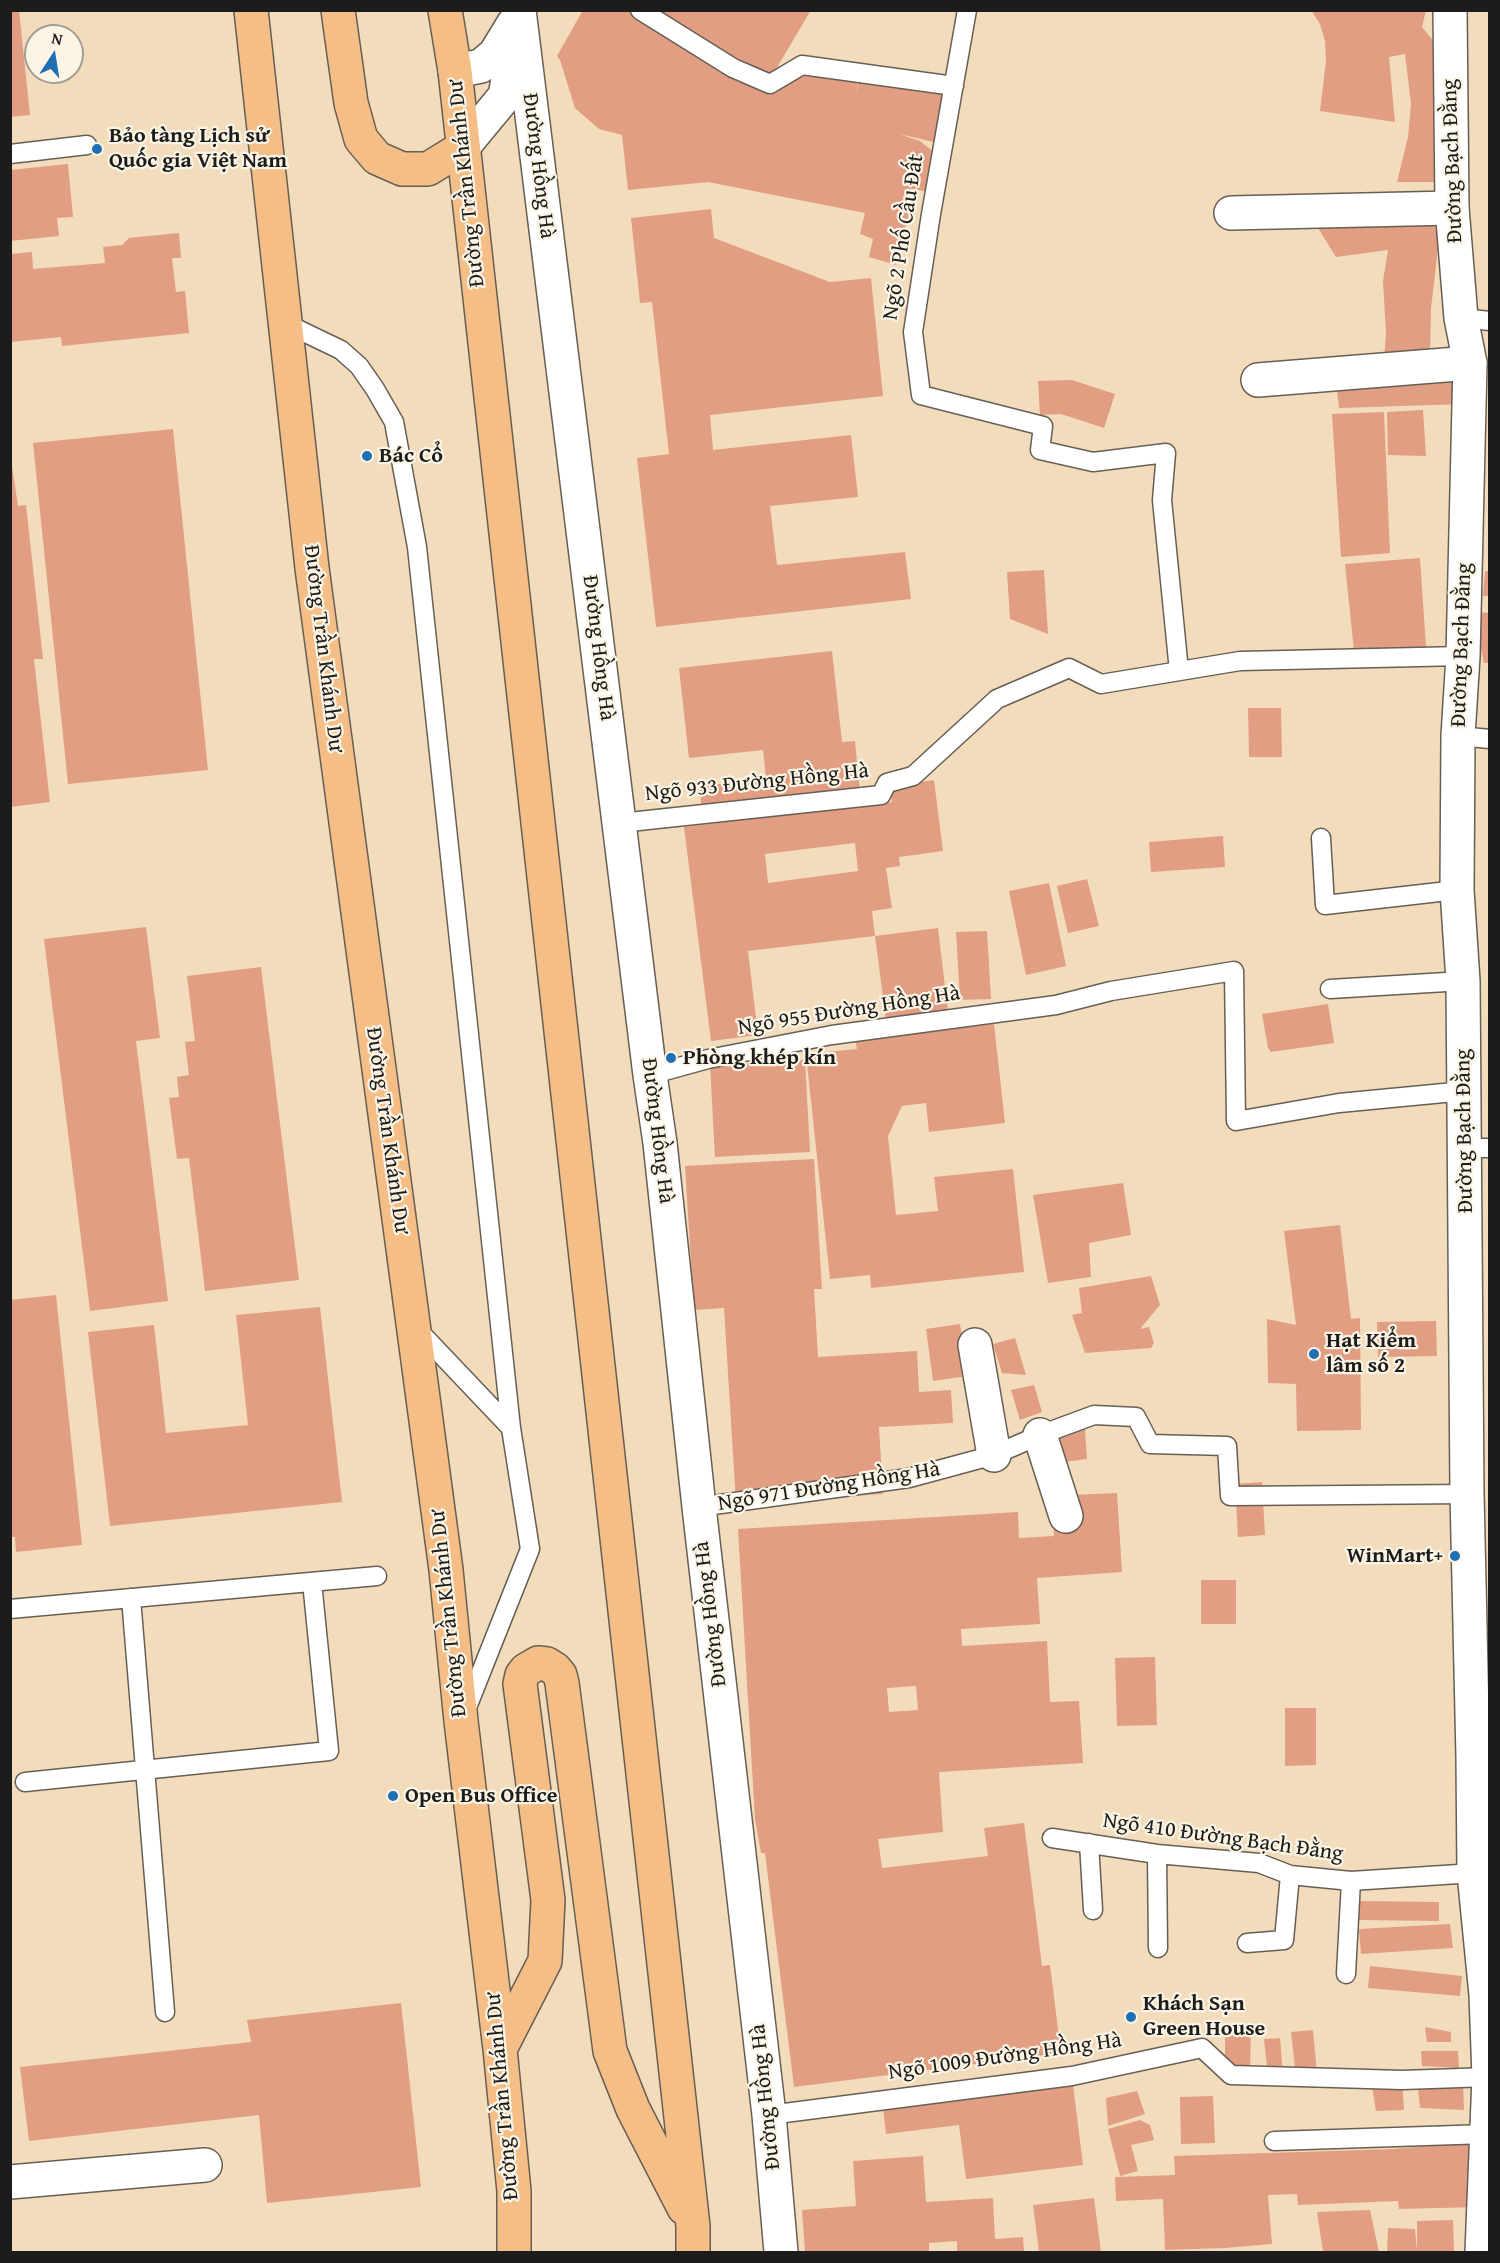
<!DOCTYPE html>
<meta charset="utf-8">
<style>
body{margin:0}
#map{position:relative;width:1500px;height:2263px;overflow:hidden;background:#f2dcbc;font-family:"Gentium Book Plus",serif}
canvas{display:block}
.frame{position:absolute;inset:0;border:12px solid #1c1c1c;pointer-events:none}
.north{position:absolute;left:24px;top:24px;width:60px;height:60px;box-sizing:border-box;background:#fcf5e5;border:2px solid #a29e95;border-radius:50%;rotate:12deg;font-size:16px;font-weight:700;line-height:24px;text-align:center;color:#1c1c1c}
.north::after{content:'';display:block;margin:auto;width:21px;height:27px;background:#1f6fb2;clip-path:polygon(50% 0,100% 100%,50% 72%,0 100%)}
</style>
<div id="map">
<canvas width="1500" height="2263"></canvas>
<div class="frame"></div>
<div class="north">N</div>
</div>
<script>
const context = document.querySelector('canvas').getContext('2d');
context.lineJoin = 'round';
function fill(path, color) { context.fillStyle = color; context.fill(path, 'evenodd'); }
const poly = rows => new Path2D(rows.map(r => 'M' + r).join(''));
function strokePath(path, color, width, dash) { context.strokeStyle = color; context.lineWidth = width; context.lineCap = dash ? 'butt' : 'round'; context.setLineDash(dash || []); context.stroke(path); }
function write(font, color, halo, rows, align = 'center') {
  context.font = font + ' "Gentium Book Plus",serif'; context.lineWidth = 4.5; context.setLineDash([]); context.textBaseline = 'middle'; context.strokeStyle = halo; context.fillStyle = color; for (const [text, x, y, turn = 0] of rows) {
    context.save(); context.translate(x, y); context.rotate((+turn || 0) * Math.PI / 180); context.textAlign = isNaN(turn) ? turn : align; if (halo) context.strokeText(text, 0, 0); context.fillText(text, 0, 0); context.restore();
  }
}
fill(poly([
 [10,10,19,10,30,115,10,117],
 [583,10,631,10,690,45,719,72,773,88,798,68,859,75,856,94,860,76,939,92,946,96,938,143,899,134,920,141,936,154,930,192,906,188,915,191,896,265,869,257,873,239,860,234,865,213,708,182,628,190,622,135,599,129,575,108,560,60,557,56],
 [650,10,811,10,769,81],
 [1311,10,1426,10,1422,27,1440,49,1441,182,1397,182,1408,137,1411,104,1405,54,1389,57,1395,122,1320,111,1326,61,1325,41,1320,24],
 [68,164,73,217,57,218,59,236,10,241,10,170],
 [711,209,714,238,830,282,871,278,883,396,710,415,713,450,851,435,858,497,770,506,777,565,905,552,911,599,656,627,637,458,669,454,652,302,640,303,631,218],
 [1432,218,1439,240,1431,308,1430,356,1384,358,1386,334,1383,281,1388,250,1336,257,1318,228],
 [179,233,181,258,172,258,176,292,185,291,189,333,62,346,61,337,10,342,10,254,32,252,33,269,105,263,103,247,122,245,129,238],
 [1462,371,1464,404,1339,408,1336,381],
 [1072,380,1115,394,1104,428,1061,414,1040,415,1038,381],
 [1423,410,1426,456,1388,455,1387,412],
 [1384,412,1390,553,1341,557,1332,414],
 [173,429,208,770,68,784,33,443],
 [10,453,18,506,26,505,43,659,34,659,50,802,10,807],
 [1420,558,1426,647,1354,651,1345,564],
 [1044,570,1048,634,1010,619,1007,572],
 [1485,571,1490,571,1490,596,1483,596],
 [1473,612,1490,613,1490,663,1484,663],
 [832,651,842,742,855,741,860,793,702,810,699,786,766,779,763,750,689,758,679,668],
 [1248,708,1281,708,1282,757,1249,757],
 [934,780,943,851,899,857,900,866,886,868,892,908,872,911,875,936,748,951,758,1035,711,1041,684,827,892,802,890,786],
 [855,843,858,871,768,883,765,854],
 [1223,836,1225,867,1151,872,1149,842],
 [1087,879,1099,926,1068,933,1057,886],
 [1049,883,1066,966,1026,975,1009,891],
 [146,927,160,1038,136,1041,168,1301,90,1311,44,939],
 [938,928,948,1012,886,1020,875,936],
 [987,931,991,999,960,1000,956,932],
 [261,967,299,1280,205,1291,189,1158,177,1159,169,1098,179,1097,177,1077,189,1075,185,1042,195,1041,187,976],
 [1328,1004,1334,1043,1271,1052,1268,1048,1262,1014],
 [994,1024,1005,1123,929,1132,926,1103,902,1106,888,1136,896,1215,938,1211,934,1177,1013,1169,1024,1272,871,1288,870,1275,830,1279,806,1054,857,1049,855,1039],
 [805,1060,810,1152,715,1157,710,1065],
 [814,1159,822,1289,814,1289,818,1357,917,1351,919,1392,951,1390,953,1423,879,1427,883,1494,736,1503,724,1308,694,1310,685,1166],
 [1123,1183,1131,1235,1089,1243,1091,1277,1048,1283,1033,1195],
 [1340,1225,1351,1319,1360,1318,1361,1430,1297,1431,1296,1384,1268,1383,1267,1319,1296,1325,1284,1231],
 [1151,1276,1160,1305,1140,1329,1149,1327,1154,1343,1151,1348,1085,1353,1072,1315,1082,1313,1079,1288],
 [56,1295,82,1545,16,1552,15,1537,10,1537,10,1300],
 [320,1307,342,1502,110,1526,88,1332,154,1325,166,1433,248,1425,236,1315],
 [1436,1321,1437,1356,1378,1357,1377,1322],
 [960,1324,968,1376,933,1381,926,1329],
 [1015,1338,1026,1375,1002,1373,993,1344],
 [1034,1385,1042,1412,1020,1420,1011,1390],
 [1084,1415,1087,1459,1058,1463,1043,1425],
 [1262,1482,1265,1535,1238,1537,1235,1484],
 [1117,1493,1122,1572,1037,1578,1040,1624,961,1629,962,1646,1047,1641,1050,1702,1079,1701,1083,1763,939,1772,943,1832,878,1839,882,1868,988,1856,984,1828,1024,1823,1042,1966,1050,1965,1061,2053,794,2087,765,1853,761,1853,755,1819,738,1529,1018,1512,1019,1538,1054,1536,1052,1496],
 [916,1686,918,1710,889,1712,887,1688],
 [1201,1580,1236,1580,1236,1624,1201,1624],
 [1155,1657,1157,1725,1117,1726,1115,1658],
 [1285,1708,1316,1708,1316,1765,1285,1766],
 [1359,1901,1439,1902,1439,1921,1359,1920],
 [1450,1924,1453,1948,1361,1954,1359,1929],
 [1370,1966,1462,1976,1460,1996,1368,1988],
 [401,2003,421,2187,267,2203,259,2115,29,2141,20,2067,251,2042,247,2020],
 [1225,2024,1251,2024,1250,2073,1225,2072],
 [1425,2027,1451,2032,1451,2042,1427,2042],
 [1313,2030,1317,2074,1296,2076,1291,2032],
 [1280,2038,1283,2075,1268,2076,1264,2039],
 [1421,2051,1458,2051,1459,2068,1422,2066],
 [1417,2079,1463,2082,1464,2110,1420,2108],
 [1402,2080,1404,2110,1376,2111,1372,2086],
 [1073,2085,1083,2165,966,2179,959,2125,886,2134,883,2108],
 [1137,2091,1145,2114,1108,2126,1106,2098],
 [1213,2096,1215,2143,1181,2144,1180,2097],
 [1140,2120,1150,2125,1154,2140,1131,2145,1138,2171,1120,2176,1108,2129],
 [1474,2142,1478,2207,1399,2209,1398,2201,1298,2205,1297,2194,1268,2195,1272,2244,1225,2248,1165,2250,1163,2199,1116,2201,1115,2177,1175,2175,1174,2156,1393,2149],
 [923,2156,926,2202,993,2198,995,2239,1023,2237,1024,2252,957,2252,957,2241,929,2243,929,2252,805,2252,802,2210,856,2206,853,2161],
 [1094,2198,1101,2252,1039,2252,1033,2205],
 [1370,2210,1379,2252,1323,2252,1317,2212],
 [1453,2220,1454,2252,1417,2252,1417,2221],
 [1388,2228,1415,2229,1417,2252,1387,2252]
]), '#e29e82');
const service = poly([
 [640,10,733,68,770,84,802,65,954,86],
 [967,10,931,214,913,332,921,395,1043,426,1040,450,1093,462,1166,453,1162,500,1179,671],
 [10,154,87,145],
 [1461,318,1490,321],
 [287,324,341,350,359,366,375,389,394,422,417,547,511,1428,530,1549,466,1710],
 [1458,736,1490,739],
 [620,823,881,795,887,783,913,776,997,699,1069,668,1101,684,1240,661,1463,656],
 [1321,838,1325,905,1457,890],
 [1330,989,1463,981],
 [650,1075,708,1059,832,1035,1056,1005,1111,991,1234,971,1236,1121,1339,1103,1465,1091],
 [1466,1148,1490,1148],
 [416,1328,511,1428],
 [699,1507,909,1478,994,1455,1040,1435,1094,1415,1136,1417,1150,1444,1227,1446,1230,1496,1467,1494],
 [131,1598,165,2012],
 [10,1609,377,1576],
 [25,1782,329,1751,312,1582],
 [1052,1838,1157,1854,1259,1863,1290,1875,1351,1881],
 [1089,1843,1093,1910],
 [1157,1854,1158,1948],
 [1247,1943,1284,1940,1290,1875],
 [1346,1974,1351,1881,1474,1873],
 [769,2115,1072,2076,1202,2048,1231,2075,1402,2080,1489,2077],
 [1274,2141,1487,2134]
]);
const minor = poly([
 [455,71,481,66,495,54,514,23],
 [462,148,505,96,517,27],
 [1231,213,1452,208],
 [1258,380,1470,363],
 [975,1345,994,1455],
 [1040,1435,1066,1516],
 [10,2182,205,2165]
]);
const tertiary = poly([
 [519,10,650,1075,660,1143,699,1507,769,2115,781,2252],
 [1450,10,1452,208,1461,318,1470,363,1463,656,1458,736,1457,890,1463,981,1467,1494,1473,1758,1474,1873,1486,1995,1489,2077,1482,2252]
]);
const primary = poly([
 [251,10,312,568,446,1570,461,1721,500,2049,514,2191,514,2252],
 [338,10,351,103,361,139,377,158,402,169,428,169,462,148],
 [445,10,455,71,693,2226,693,2252],
 [500,2049,545,1961,548,1900,520,1684,522,1675,526,1670,538,1663,547,1664,555,1669,560,1675,562,1683,610,2051,633,2109,684,2208]
]);
strokePath(service, '#675f54', 21);
strokePath(minor, '#675f54', 36);
strokePath(tertiary, '#675f54', 36);
strokePath(primary, '#675f54', 36);
strokePath(service, '#fff', 18);
strokePath(minor, '#fff', 33);
strokePath(tertiary, '#fff', 33);
strokePath(primary, '#f6be87', 33);
for (const [x, y, r, color] of [
 [97,149,6,"#1f6fb2"],
 [367,456,6,"#1f6fb2"],
 [671,1058,6,"#1f6fb2"],
 [1314,1354,6,"#1f6fb2"],
 [1455,1556,6,"#1f6fb2"],
 [393,1796,6,"#1f6fb2"],
 [1131,2017,6,"#1f6fb2"]
]) { const dot = new Path2D(); dot.arc(x, y, r, 0, 2 * Math.PI); context.fillStyle = color; context.fill(dot); strokePath(dot, '#fcf5e5', 2); }
write('bold 22px', '#1c1c1c', '#fcf5e5', [
 ["Bảo tàng Lịch sử",109,136],
 ["Quốc gia Việt Nam",109,161],
 ["Bác Cổ",379,456],
 ["Phòng khép kín",683,1058],
 ["Hạt Kiểm",1326,1341],
 ["lâm số 2",1326,1366],
 ["WinMart+",1443,1556,"right"],
 ["Open Bus Office",405,1796],
 ["Khách Sạn",1143,2004],
 ["Green House",1143,2029]
], 'left');
write('22px', '#1c1c1c', '#fcf5e5', [
 ["Đường Bạch Đằng",1453,161,-92],
 ["Đường Hồng Hà",538,166,83],
 ["Đường Trần Khánh Dư",467,183,-96],
 ["Ngõ 2 Phố Cầu Đất",904,237,-81],
 ["Đường Bạch Đằng",1462,645,-88],
 ["Đường Hồng Hà",598,648,83],
 ["Đường Trần Khánh Dư",323,649,83],
 ["Ngõ 933 Đường Hồng Hà",757,783,-6],
 ["Ngõ 955 Đường Hồng Hà",849,1011,-9],
 ["Đường Trần Khánh Dư",387,1131,82],
 ["Đường Hồng Hà",657,1131,83],
 ["Đường Bạch Đằng",1465,1131,-91],
 ["Ngõ 971 Đường Hồng Hà",829,1487,-9],
 ["Đường Trần Khánh Dư",449,1613,-96],
 ["Đường Hồng Hà",711,1614,-97],
 ["Ngõ 410 Đường Bạch Đằng",1223,1838,8],
 ["Ngõ 1009 Đường Hồng Hà",1005,2057,-8],
 ["Đường Trần Khánh Dư",503,2096,-95],
 ["Đường Hồng Hà",766,2097,-96]
]);
</script>
